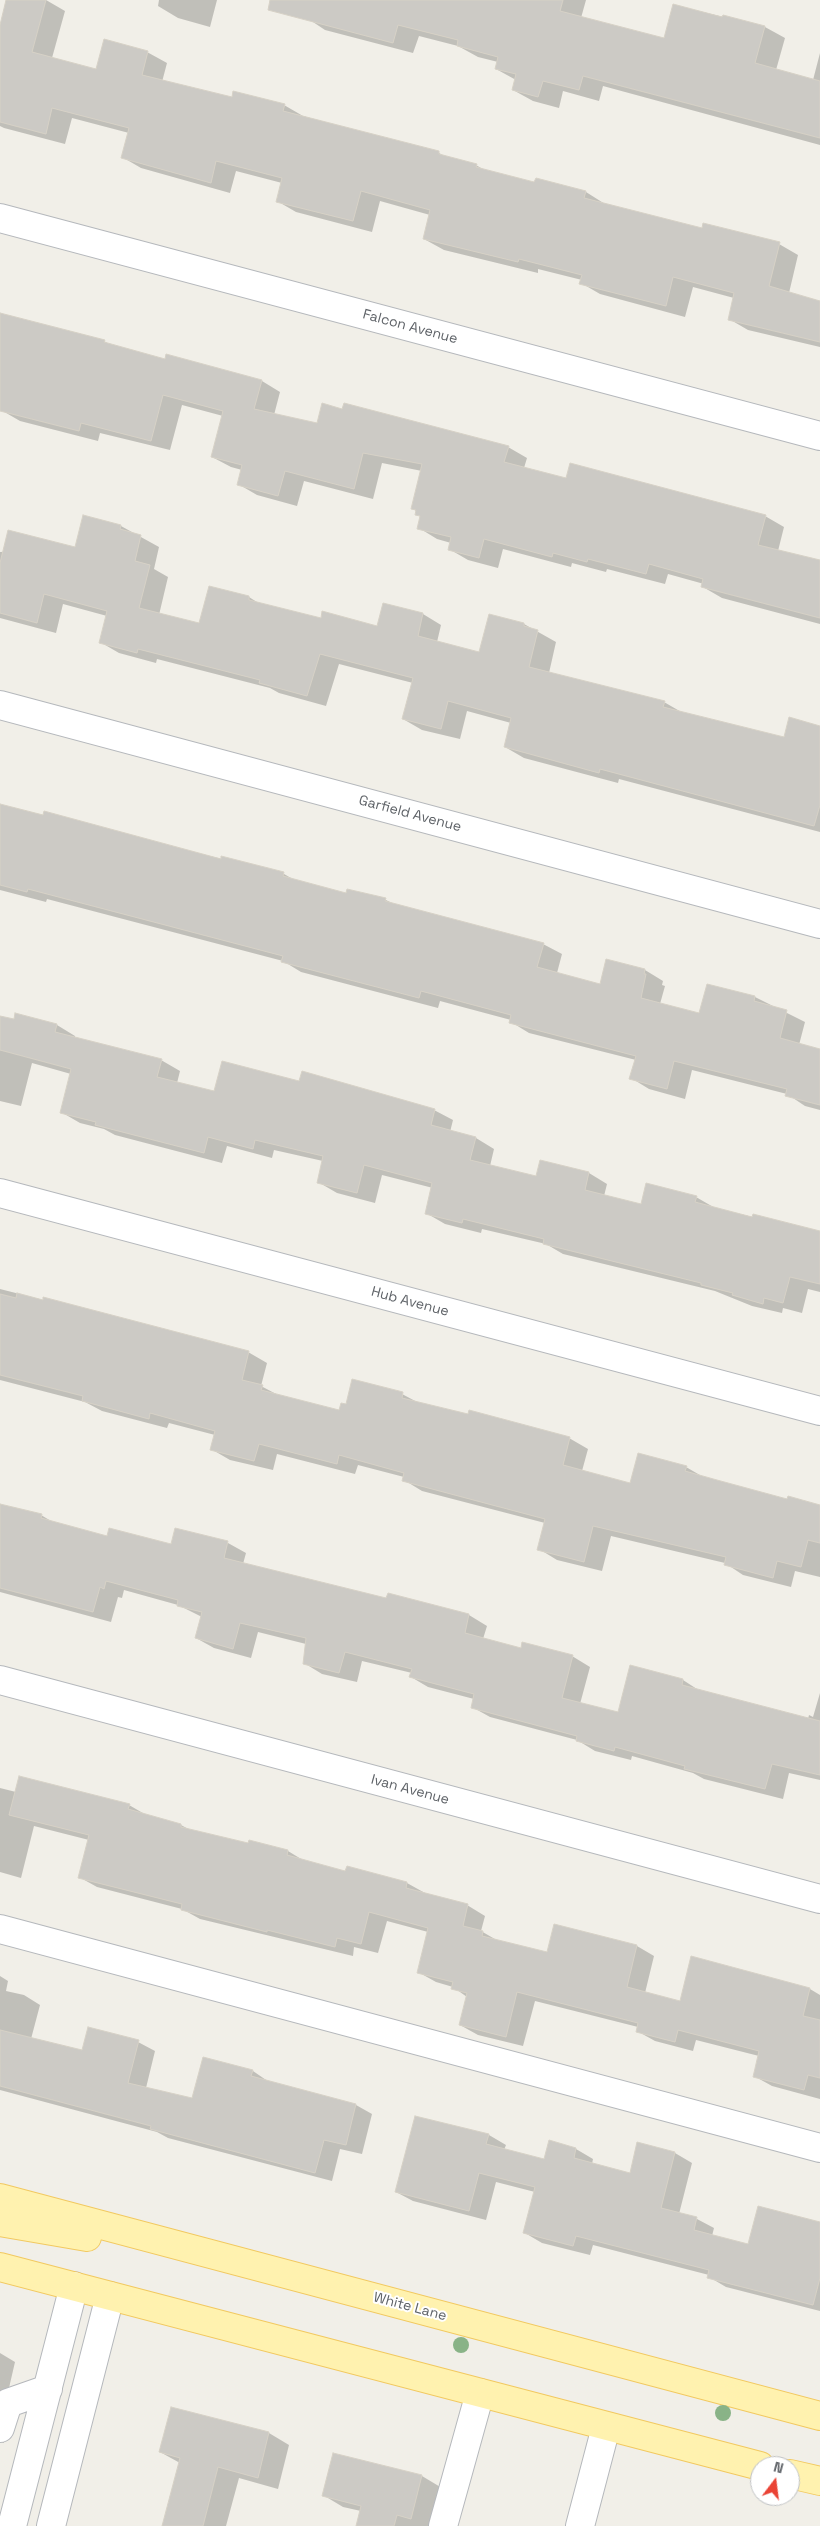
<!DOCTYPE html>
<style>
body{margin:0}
#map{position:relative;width:820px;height:2526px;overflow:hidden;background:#f1efe8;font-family:"Space Grotesk",sans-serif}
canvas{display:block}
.north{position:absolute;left:750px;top:2456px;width:50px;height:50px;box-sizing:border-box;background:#fff;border:1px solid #bfc1c3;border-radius:50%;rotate:15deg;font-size:14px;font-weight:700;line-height:20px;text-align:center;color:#5f6368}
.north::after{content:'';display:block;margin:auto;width:18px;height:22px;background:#ea4335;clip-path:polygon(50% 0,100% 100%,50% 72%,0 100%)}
</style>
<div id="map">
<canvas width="820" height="2526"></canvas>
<div class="north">N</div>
</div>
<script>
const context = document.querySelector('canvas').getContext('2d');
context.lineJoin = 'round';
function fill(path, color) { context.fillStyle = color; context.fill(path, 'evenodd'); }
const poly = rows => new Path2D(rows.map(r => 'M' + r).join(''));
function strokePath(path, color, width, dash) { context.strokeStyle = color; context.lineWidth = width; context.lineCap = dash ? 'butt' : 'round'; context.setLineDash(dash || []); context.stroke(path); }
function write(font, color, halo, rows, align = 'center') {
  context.font = font + ' "Space Grotesk",sans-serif'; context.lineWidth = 4; context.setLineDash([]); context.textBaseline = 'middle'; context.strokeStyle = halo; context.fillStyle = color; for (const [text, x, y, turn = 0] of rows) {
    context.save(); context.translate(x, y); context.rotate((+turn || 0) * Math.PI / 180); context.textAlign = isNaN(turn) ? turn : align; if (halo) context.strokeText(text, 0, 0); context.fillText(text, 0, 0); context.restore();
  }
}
fill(poly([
 [8,0,46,0,65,11,52,58,97,70,147,52,167,63,162,82,232,98,284,105,303,116,439,153,448,158,476,165,486,171,535,184,536,180,586,192,605,204,702,229,779,244,798,255,789,293,820,301,820,347,748,330,729,319,734,298,693,287,685,317,600,294,581,283,582,280,538,269,538,273,444,250,424,239,430,215,380,201,372,232,296,212,277,201,282,183,236,171,230,193,141,168,122,157,129,133,72,118,65,144,4,128,0,126,0,30],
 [159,0,217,0,210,27,178,18,158,6],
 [280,0,586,0,581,18,665,39,674,5,765,27,785,38,776,70,813,80,820,53,820,145,603,86,599,101,563,91,559,108,533,101,513,90,516,80,496,69,498,62,478,57,458,46,419,36,413,53,325,30],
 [0,314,104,341,112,346,165,360,167,355,262,381,280,392,274,415,318,424,508,447,527,458,524,468,567,479,765,516,784,527,778,551,820,561,820,624,722,598,703,587,704,584,668,574,665,584,607,569,606,572,572,563,571,567,503,549,498,568,468,560,449,549,451,543,437,539,419,528,421,517,413,508,422,471,382,463,373,499,304,481,297,506,257,495,238,484,242,470,231,467,212,457,223,416,182,405,170,450,100,433,98,441,20,421,1,410],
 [84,517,121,526,159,547,154,569,168,577,159,615,200,625,210,587,249,597,260,604,321,619,378,627,423,614,441,625,437,642,480,653,524,624,556,642,549,673,664,702,683,713,785,739,820,727,820,832,619,779,618,783,524,758,505,747,511,723,467,711,460,739,422,730,403,719,413,683,339,664,326,706,279,693,270,688,157,659,156,663,119,653,100,642,107,616,63,604,56,633,0,618,0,552,76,549],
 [0,805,284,874,298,882,347,895,348,890,386,900,396,905,543,944,562,954,557,973,601,985,607,960,645,970,663,981,662,985,665,986,660,1004,700,1015,708,985,755,997,805,1022,799,1045,820,1050,820,1110,805,1106,787,1094,692,1070,685,1099,649,1089,631,1078,636,1060,529,1033,511,1022,511,1020,440,1001,438,1008,301,972,283,961,47,899,46,902,0,890],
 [16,1015,57,1025,75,1036,75,1038,161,1060,180,1071,177,1083,215,1093,300,1083,434,1110,453,1120,450,1132,476,1138,494,1149,490,1166,537,1178,541,1161,589,1173,607,1184,604,1196,641,1205,696,1197,715,1208,820,1233,820,1292,808,1289,802,1313,783,1308,782,1313,752,1306,715,1291,563,1254,546,1244,482,1229,481,1233,445,1224,426,1213,433,1188,382,1175,375,1203,337,1193,318,1182,323,1161,274,1150,272,1158,227,1146,222,1163,115,1135,104,1129,80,1123,61,1112,71,1074,32,1063,21,1106,0,1101,0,1017,14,1021],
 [0,1289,248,1352,267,1363,261,1386,278,1395,340,1411,347,1406,402,1394,419,1403,569,1438,588,1449,582,1471,631,1485,686,1467,705,1478,788,1501,820,1505,820,1577,795,1571,791,1587,743,1575,725,1563,611,1536,602,1571,557,1560,539,1549,545,1523,422,1491,404,1480,404,1477,358,1465,355,1474,277,1454,273,1470,230,1460,211,1449,215,1435,169,1423,167,1428,102,1411,85,1402,0,1380],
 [0,1506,41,1515,56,1524,108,1538,172,1546,176,1529,228,1543,246,1553,243,1564,387,1600,389,1595,469,1615,487,1626,483,1639,522,1649,572,1656,590,1667,580,1704,619,1713,683,1680,700,1691,808,1719,809,1715,813,1717,820,1693,820,1780,789,1773,783,1799,704,1779,693,1773,632,1756,631,1760,595,1751,577,1740,490,1717,472,1707,474,1699,428,1687,411,1677,412,1673,362,1661,357,1682,322,1674,304,1663,306,1644,258,1632,251,1658,214,1648,196,1638,202,1617,178,1605,124,1590,122,1598,118,1597,111,1622,0,1592],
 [0,1788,16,1792,129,1805,148,1816,181,1825,192,1831,249,1845,288,1851,306,1862,346,1872,348,1868,407,1883,425,1893,467,1905,485,1916,481,1931,500,1942,548,1953,555,1925,637,1946,654,1956,645,1993,681,2003,692,1958,810,1989,820,1995,820,2099,772,2086,754,2076,759,2056,696,2040,693,2051,655,2041,637,2031,638,2027,535,2001,523,2046,478,2035,460,2025,467,1997,453,1987,436,1982,418,1972,428,1932,387,1921,378,1953,354,1947,353,1956,200,1919,182,1909,97,1887,79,1877,89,1840,34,1826,21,1878,0,1872],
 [0,1976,8,1981,6,1991,24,1995,40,2005,31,2039,83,2052,138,2042,155,2051,146,2088,193,2100,203,2058,253,2071,269,2082,356,2105,372,2114,362,2154,340,2149,332,2181,168,2138,157,2132,0,2090],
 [489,2135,506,2145,504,2150,544,2161,576,2149,593,2159,592,2164,631,2174,638,2144,675,2153,692,2163,679,2214,697,2219,714,2228,712,2236,749,2245,820,2223,820,2311,726,2287,709,2277,709,2275,593,2245,590,2255,542,2243,525,2233,535,2192,496,2182,486,2220,413,2201,396,2192],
 [0,2353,15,2362,9,2388,4,2443,0,2442],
 [172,2408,269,2433,289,2445,278,2489,239,2478,226,2526,164,2526,180,2463,160,2452],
 [334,2454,422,2476,442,2488,432,2526,357,2526,361,2511,343,2507,323,2495]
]), '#0003');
const building = poly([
 [6,0,46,0,32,52,96,69,104,39,148,51,142,75,232,97,233,91,285,104,283,111,439,151,439,154,477,164,476,167,534,182,536,178,586,191,584,198,702,228,703,223,780,242,769,286,820,301,820,342,728,320,734,293,673,277,666,306,579,284,582,275,519,259,518,262,423,239,430,210,361,191,353,221,276,202,282,178,216,161,211,183,121,158,129,128,52,108,46,134,0,122,0,25,6,0],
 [270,0,563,0,560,11,664,38,673,4,722,17,723,15,765,26,755,63,820,81,820,138,583,76,579,90,543,81,538,97,512,90,516,74,495,69,498,57,457,46,458,40,398,25,393,43,268,10,270,0],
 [0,313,105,340,104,342,165,359,166,354,262,380,254,409,317,423,322,403,342,409,344,403,509,446,504,462,566,478,570,463,766,515,758,545,820,560,820,618,701,587,703,579,649,564,646,574,588,559,587,562,553,553,552,557,484,539,479,558,448,550,451,537,417,529,420,516,415,515,416,510,411,509,422,464,363,453,354,489,285,471,278,496,237,485,242,465,211,457,223,411,163,395,151,441,81,423,79,431,0,411,0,313],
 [83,515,121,525,120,529,141,535,135,561,150,565,139,608,199,623,209,586,249,596,249,600,321,618,322,611,377,626,383,603,423,613,418,636,479,652,489,614,524,623,524,626,538,630,529,667,665,701,663,707,784,737,789,717,820,726,820,805,814,826,600,769,599,773,504,747,511,718,448,701,441,729,402,719,413,678,320,654,307,696,259,683,260,680,138,649,137,653,99,643,107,611,44,594,37,623,0,613,0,563,8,530,75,547,83,515],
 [0,804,43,815,44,811,221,859,221,856,284,872,283,876,346,893,347,889,386,898,385,901,544,943,537,967,600,984,606,959,645,969,644,974,646,974,641,998,699,1013,707,984,755,996,754,1001,787,1010,780,1038,820,1049,820,1105,785,1096,787,1089,674,1061,667,1089,629,1079,636,1056,509,1023,511,1015,421,991,419,998,281,962,283,956,28,889,27,892,0,885,0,804],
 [15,1013,57,1024,55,1032,162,1059,157,1077,214,1091,222,1061,299,1081,302,1071,435,1109,431,1125,476,1137,470,1160,536,1176,540,1160,589,1172,585,1190,641,1204,646,1183,697,1196,695,1202,752,1217,753,1214,820,1231,820,1284,790,1277,783,1303,764,1298,763,1304,732,1295,733,1293,701,1285,701,1283,543,1244,544,1239,463,1219,462,1223,425,1214,432,1183,364,1165,357,1193,317,1183,323,1156,255,1140,253,1149,208,1137,204,1153,95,1125,96,1122,60,1113,71,1069,0,1050,0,1016,14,1019,15,1013],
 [17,1293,43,1300,43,1297,249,1351,242,1380,263,1385,261,1390,339,1410,341,1403,346,1404,352,1379,403,1392,402,1398,468,1414,469,1410,570,1437,563,1465,630,1483,638,1453,687,1466,685,1471,717,1480,787,1499,788,1496,820,1505,820,1543,808,1540,801,1567,777,1561,773,1578,724,1565,726,1557,593,1526,584,1562,537,1550,545,1519,402,1481,404,1473,339,1455,337,1464,259,1444,254,1461,210,1450,215,1431,150,1413,149,1419,82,1401,83,1396,0,1375,0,1294,16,1298,17,1293],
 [0,1504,42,1514,41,1518,107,1536,109,1528,171,1544,175,1528,228,1541,224,1558,386,1598,388,1593,469,1614,465,1633,521,1648,522,1642,573,1655,562,1698,618,1712,630,1665,683,1679,682,1685,820,1721,820,1775,772,1764,765,1789,684,1769,685,1766,615,1747,614,1751,576,1741,577,1736,471,1708,474,1694,409,1677,412,1669,345,1652,339,1673,303,1664,306,1638,240,1623,233,1649,195,1638,202,1612,177,1606,178,1600,106,1581,104,1589,100,1587,93,1612,0,1588,0,1504],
 [19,1776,130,1804,128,1809,181,1824,181,1827,248,1843,249,1840,288,1850,287,1855,345,1871,347,1866,407,1882,406,1888,468,1904,463,1926,483,1931,482,1936,547,1952,554,1924,637,1945,627,1987,680,2001,691,1956,810,1988,803,2016,820,2020,820,2078,808,2075,804,2090,753,2077,759,2051,678,2030,675,2042,636,2032,638,2023,517,1992,506,2037,459,2025,467,1993,451,1989,453,1982,417,1973,428,1928,369,1912,361,1944,337,1938,335,1947,267,1930,267,1932,181,1910,182,1904,78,1878,89,1835,9,1815,19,1776],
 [88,2027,139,2040,128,2083,192,2098,203,2057,253,2070,251,2076,356,2104,346,2145,324,2140,315,2173,150,2129,151,2126,0,2086,0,2030,82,2050,88,2027],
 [415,2116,489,2134,486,2144,544,2159,549,2140,576,2148,574,2158,630,2173,637,2142,675,2152,661,2208,697,2217,694,2230,748,2244,758,2206,820,2222,820,2278,813,2305,707,2278,709,2270,576,2236,573,2246,523,2233,535,2187,479,2173,469,2211,395,2192,415,2116],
 [171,2407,269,2432,258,2478,218,2467,203,2526,162,2526,180,2458,159,2452,171,2407],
 [333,2453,422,2475,411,2519,397,2515,394,2526,356,2526,361,2506,322,2496,333,2453]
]);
fill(building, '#cccac5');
strokePath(building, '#d6d1c6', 1);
const minor = poly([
 [0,218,820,436],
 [0,705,820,924],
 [0,1193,820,1411],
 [0,1680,820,1899],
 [0,1929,820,2148],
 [0,2428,8,2403,48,2389],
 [12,2526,74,2286],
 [51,2526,110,2296],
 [443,2526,480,2393],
 [580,2526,606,2427]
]);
const major = poly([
 [0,2198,820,2416],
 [0,2222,87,2237],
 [0,2267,760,2466],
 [790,2474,820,2481]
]);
strokePath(minor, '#b5b8bc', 30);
strokePath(major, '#f2c960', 30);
strokePath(minor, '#fff', 28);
strokePath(major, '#fff2af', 28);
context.fillStyle = '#89b387';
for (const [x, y] of [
 [461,2345],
 [723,2413]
]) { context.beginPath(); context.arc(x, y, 8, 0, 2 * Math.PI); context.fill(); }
write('14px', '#5f6368', '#fff', [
 ["Falcon Avenue",410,327,15],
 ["Garfield Avenue",410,814,15],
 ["Hub Avenue",410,1302,15],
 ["Ivan Avenue",410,1790,15],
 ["White Lane",410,2307,15]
]);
</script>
